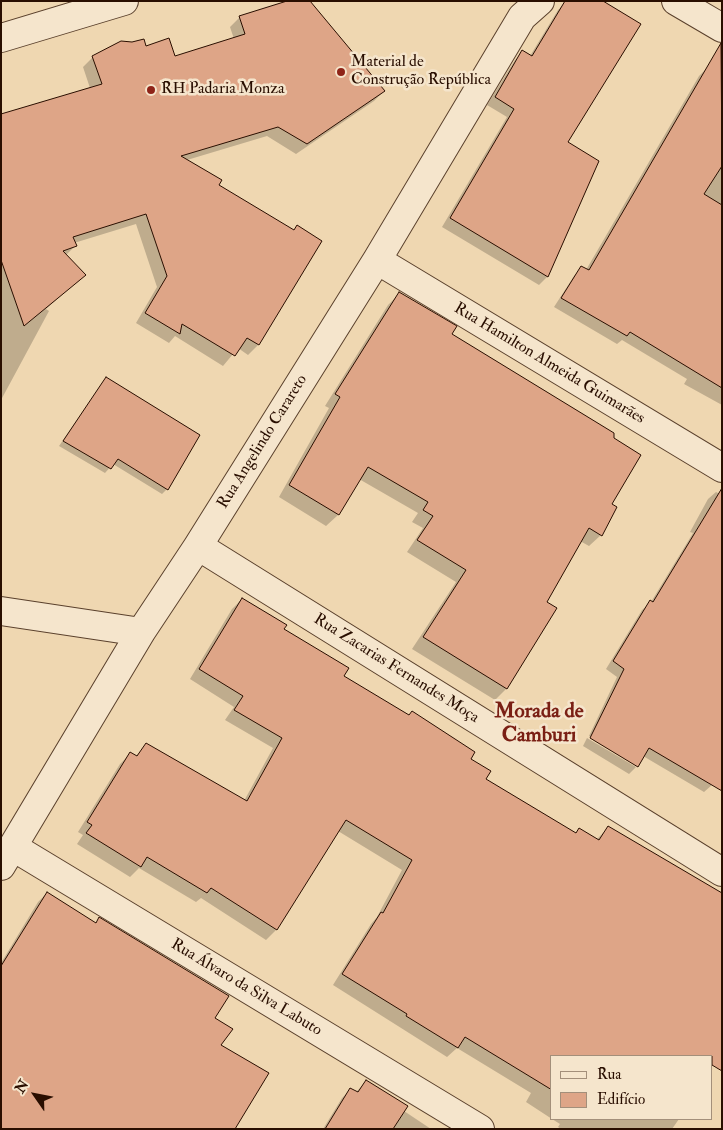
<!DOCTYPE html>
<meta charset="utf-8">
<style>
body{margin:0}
#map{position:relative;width:723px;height:1130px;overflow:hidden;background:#efd7b1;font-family:"IM FELL Double Pica",serif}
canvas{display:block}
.frame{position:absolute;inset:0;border:2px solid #290e00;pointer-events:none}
.legend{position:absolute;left:550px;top:1055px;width:162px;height:65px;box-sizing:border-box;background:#f5e5cc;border:1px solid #a38f7a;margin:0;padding:6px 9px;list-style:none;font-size:15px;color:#290e00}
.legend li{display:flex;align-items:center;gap:10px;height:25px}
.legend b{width:25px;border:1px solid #a38f7a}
.north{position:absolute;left:10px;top:1070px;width:50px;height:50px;-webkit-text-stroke:4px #f5e5cc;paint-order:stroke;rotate:303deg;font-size:14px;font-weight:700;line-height:20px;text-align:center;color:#290e00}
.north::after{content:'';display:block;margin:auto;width:18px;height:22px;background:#290e00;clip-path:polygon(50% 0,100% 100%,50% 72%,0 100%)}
</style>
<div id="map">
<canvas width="723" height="1130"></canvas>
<div class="frame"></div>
<ul class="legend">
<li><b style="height:6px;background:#f5e5cc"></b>Rua</li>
<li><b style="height:14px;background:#dea587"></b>Edifício</li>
</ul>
<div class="north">N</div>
</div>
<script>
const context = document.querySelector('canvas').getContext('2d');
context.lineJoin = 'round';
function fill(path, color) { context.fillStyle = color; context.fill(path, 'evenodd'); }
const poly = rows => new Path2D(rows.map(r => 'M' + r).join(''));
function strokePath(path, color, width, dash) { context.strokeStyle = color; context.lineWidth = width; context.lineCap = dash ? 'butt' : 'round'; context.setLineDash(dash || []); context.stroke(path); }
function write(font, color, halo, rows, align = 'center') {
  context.font = font + ' "IM FELL Double Pica",serif'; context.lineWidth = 5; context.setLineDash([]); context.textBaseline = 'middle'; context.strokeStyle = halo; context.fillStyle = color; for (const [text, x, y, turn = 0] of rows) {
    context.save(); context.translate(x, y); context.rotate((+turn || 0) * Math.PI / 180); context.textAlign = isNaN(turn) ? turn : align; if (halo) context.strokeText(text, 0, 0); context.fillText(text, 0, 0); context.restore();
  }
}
fill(poly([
 [566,2,566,143,597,161,547,277,539,285,442,227,507,117,487,105,515,60,523,52,530,56,558,10],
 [240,17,384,91,374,101,296,154,267,136,187,160,218,185,293,231,297,227,320,241,258,345,248,355,238,348,223,366,175,336,169,343,136,323,157,287,136,224,74,243,75,246,66,255,84,275,46,309,49,311,1,400,1,121,90,88,83,67,93,57,145,47,174,58,234,39,230,27],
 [707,68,722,77,722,405,684,384,687,379,622,340,617,344,554,307,574,276,582,268,586,270,699,76],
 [400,293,450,335,611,505,601,535,589,546,580,541,545,603,555,608,506,689,495,700,412,649,456,582,407,552,423,528,412,522,418,513,359,479,338,515,326,526,279,497,329,408,325,406,388,305],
 [106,378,199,435,167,489,162,494,113,464,105,473,59,446],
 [716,492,722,495,712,785,704,792,643,756,637,766,637,765,589,736,617,677,606,669,642,610,651,602,693,533,690,532,708,499],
 [242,599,342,677,469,759,484,780,575,834,579,830,596,840,608,828,722,1049,712,1065,712,1056,552,1056,552,1119,526,1102,531,1093,457,1048,447,1057,333,985,371,924,377,917,402,870,338,831,276,930,266,940,201,898,196,902,139,868,130,877,77,844,83,835,78,832,120,764,130,754,135,757,146,745,244,801,273,748,225,720,234,707,190,679,232,609],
 [587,738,636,767,629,774,583,746],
 [47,893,95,924,100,919,213,1018,220,1045,1,1129,1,963,38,902],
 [366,1082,404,1111,431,1129,323,1129,342,1098,351,1089,356,1092],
 [552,1119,679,1119,672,1129,561,1129,558,1127,560,1124]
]), '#0003');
const building = poly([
 [287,1,310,1,385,91,307,144,278,127,181,156,222,180,219,185,294,230,297,225,322,241,259,345,247,338,235,356,182,324,180,334,145,313,167,276,146,214,73,237,77,246,63,251,86,275,24,326,1,260,1,114,102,84,92,56,121,41,132,42,144,39,146,46,169,38,175,56,245,34,239,16,287,1],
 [565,1,603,1,641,24,568,142,599,161,548,277,450,218,514,109,495,97,522,50,532,56,565,1],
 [721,43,722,166,704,194,722,205,722,388,630,332,627,336,561,298,581,266,589,270,721,43],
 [399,292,457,326,452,334,614,433,614,438,641,455,612,504,617,507,602,536,589,528,547,602,557,608,507,689,423,637,466,570,417,540,433,516,423,510,428,502,368,467,339,515,289,485,340,397,335,394,399,292],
 [106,377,200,435,168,490,118,459,111,469,63,441,106,377],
 [722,488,722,791,649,748,638,767,590,738,624,669,613,661,650,600,653,602,722,488],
 [242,598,287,625,284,629,349,668,344,676,409,715,412,711,475,752,471,759,491,771,486,779,576,833,579,828,599,840,608,826,722,893,722,1071,712,1065,712,1056,552,1056,552,1090,465,1037,458,1048,406,1016,407,1014,342,974,381,912,383,913,412,860,346,820,277,930,211,888,207,893,147,857,141,867,86,833,92,825,87,822,130,752,137,756,146,743,247,801,282,738,234,710,243,696,199,669,242,598],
 [47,892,96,923,99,917,229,996,215,1018,233,1029,221,1045,269,1073,235,1129,1,1129,1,966,47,892],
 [366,1080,408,1106,393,1129,325,1129,350,1088,358,1092,366,1080]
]);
fill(building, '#dea587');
strokePath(building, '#290e00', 1);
const minor = poly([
 [676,1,722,28],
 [1,38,124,1],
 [377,260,722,468],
 [198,546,722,872],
 [1,611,141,632],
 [13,847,480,1129],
 [1,866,141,632,198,546,377,260,522,17,540,1]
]);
strokePath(minor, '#5a402c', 30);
strokePath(minor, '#f5e5cc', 28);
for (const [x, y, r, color] of [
 [341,72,5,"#8f2418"],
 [151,90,5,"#8f2418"]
]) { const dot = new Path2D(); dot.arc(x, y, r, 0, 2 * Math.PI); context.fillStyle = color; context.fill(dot); strokePath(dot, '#f5e5cc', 2); }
write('16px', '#290e00', '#f5e5cc', [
 ["Material de",351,63],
 ["Construção República",351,81],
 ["RH Padaria Monza",161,90]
], 'left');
write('16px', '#290e00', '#f5e5cc', [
 ["Rua Hamilton Almeida Guimarães",549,364,31],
 ["Rua Angelindo Carareto",263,442,-58],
 ["Rua Zacarias Fernandes Moça",396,669,32],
 ["Rua Álvaro da Silva Labuto",246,988,31]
]);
write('bold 21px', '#7a1f14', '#f5e5cc', [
 ["Morada de",539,712],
 ["Camburi",539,736]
]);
</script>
